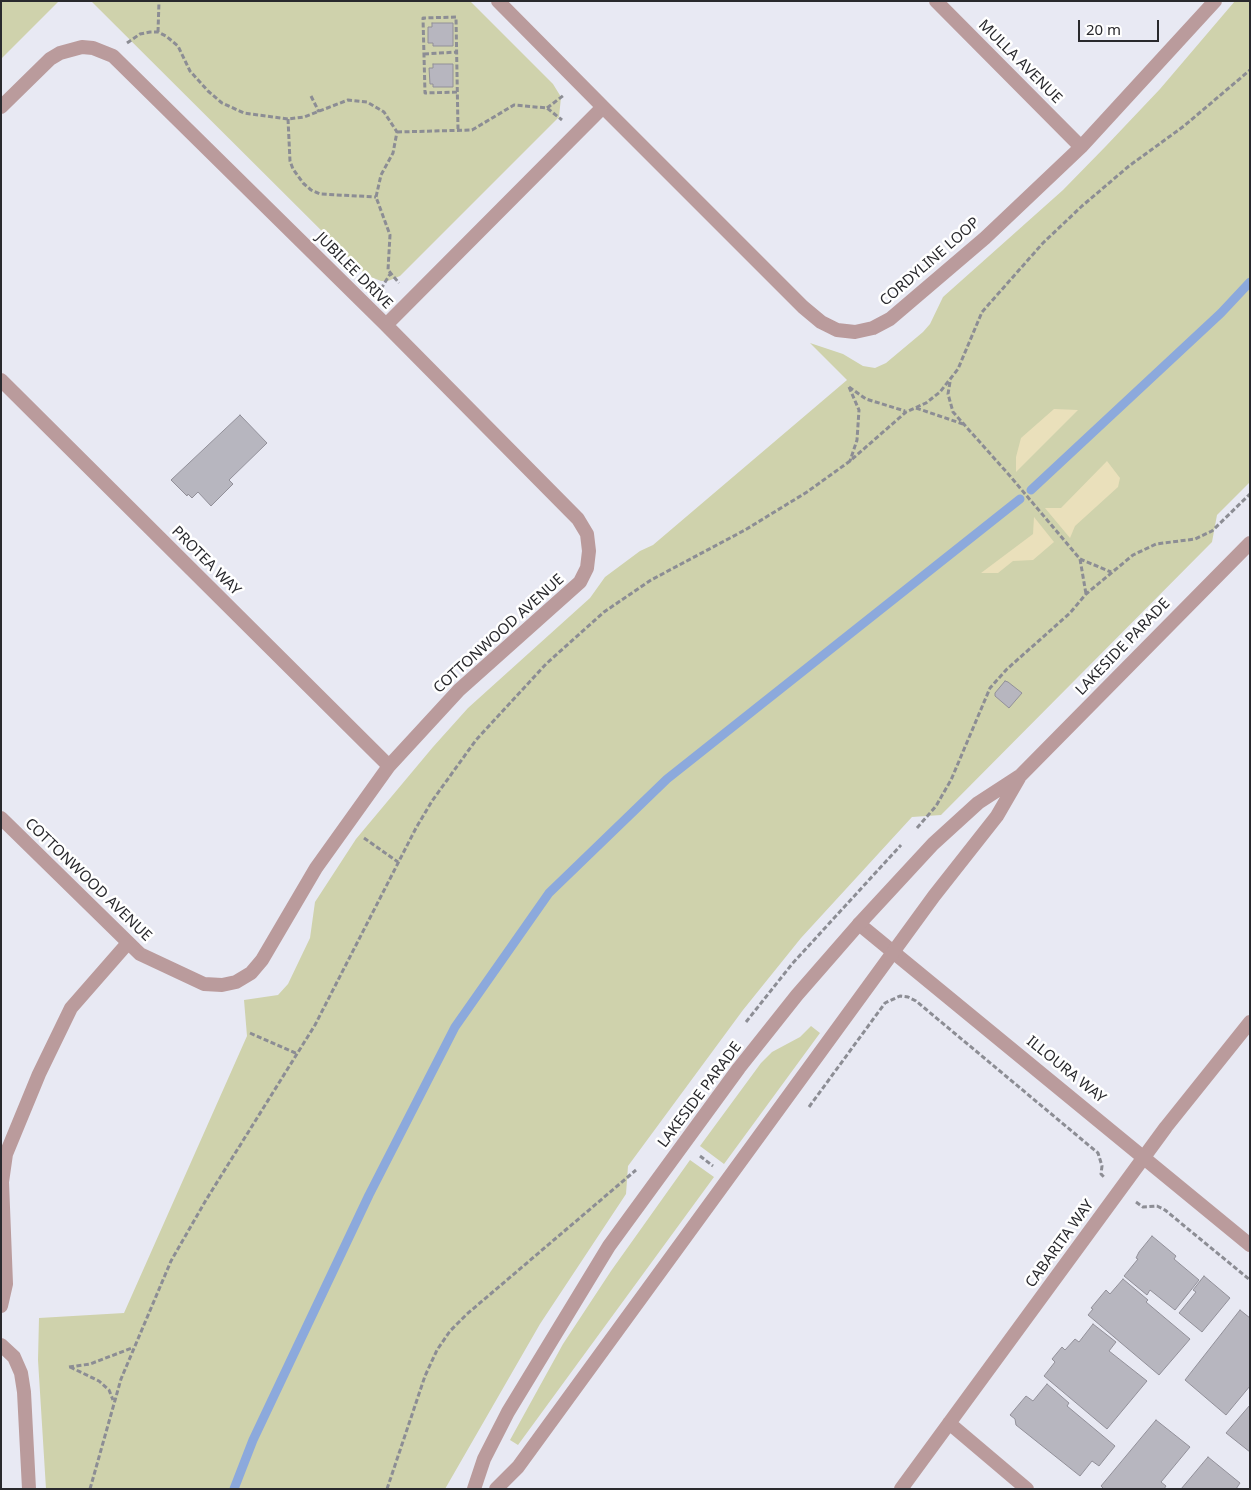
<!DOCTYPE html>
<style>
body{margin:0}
#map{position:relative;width:1251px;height:1490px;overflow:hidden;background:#e8e9f3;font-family:"Noto Sans",sans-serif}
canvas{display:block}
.frame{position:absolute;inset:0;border:2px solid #29292d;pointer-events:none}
.scale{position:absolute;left:1078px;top:20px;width:81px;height:22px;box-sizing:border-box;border:2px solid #29292d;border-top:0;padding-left:6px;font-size:15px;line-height:18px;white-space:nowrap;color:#29292d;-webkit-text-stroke:4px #fff;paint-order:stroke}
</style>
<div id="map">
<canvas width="1251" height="1490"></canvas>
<div class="frame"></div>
<div class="scale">20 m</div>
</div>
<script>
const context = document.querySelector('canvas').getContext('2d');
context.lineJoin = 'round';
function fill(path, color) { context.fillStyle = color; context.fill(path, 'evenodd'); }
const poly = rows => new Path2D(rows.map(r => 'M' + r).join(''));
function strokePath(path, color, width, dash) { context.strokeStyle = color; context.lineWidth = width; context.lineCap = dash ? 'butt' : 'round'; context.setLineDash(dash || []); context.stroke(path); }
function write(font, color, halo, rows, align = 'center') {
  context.font = font + ' "Noto Sans",sans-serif'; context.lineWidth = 5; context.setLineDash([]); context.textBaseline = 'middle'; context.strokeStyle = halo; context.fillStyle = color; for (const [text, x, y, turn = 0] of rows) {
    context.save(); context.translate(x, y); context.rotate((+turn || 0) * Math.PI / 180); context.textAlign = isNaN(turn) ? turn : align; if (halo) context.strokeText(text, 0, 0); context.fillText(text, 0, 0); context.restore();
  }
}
fill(poly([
 [1,1,59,1,1,59],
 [91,1,470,1,553,84,561,97,559,117,400,276,388,281,381,281,366,275],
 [1235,1,1250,1,1250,482,1217,515,1212,542,941,815,912,817,801,938,743,1010,628,1166,626,1194,540,1324,445,1489,46,1489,38,1360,39,1318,124,1313,247,1036,244,1000,278,995,288,984,310,938,315,902,356,839,433,747,468,708,590,598,605,577,640,551,653,545,847,380,810,343,843,354,863,366,875,368,886,363,923,332,930,324,943,297,1063,190,1106,146,1160,89],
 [811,1026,820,1033,724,1164,700,1146,761,1063,772,1052,800,1037],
 [690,1160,714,1177,518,1445,510,1440,563,1344,611,1271]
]), '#cfd2ac');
fill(poly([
 [1054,409,1078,410,1016,472,1016,457,1021,438],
 [1107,461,1120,478,1118,487,1075,526,1070,538,1045,508,1061,508],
 [1034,517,1054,542,1033,560,1013,561,998,573,981,573,1033,534]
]), '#eae0bb');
strokePath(poly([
 [1031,490,1221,313,1250,282],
 [234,1489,253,1440,369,1195,455,1027,549,893,667,779,1020,499]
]), '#8ca9dc', 9);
const building = poly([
 [432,23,453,23,453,46,433,46,433,43,428,43,428,27,432,27,432,23],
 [433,64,453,64,453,87,433,87,433,84,430,84,429,68,433,68,433,64],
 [240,415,267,443,229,480,233,484,211,506,198,492,192,498,188,494,187,496,171,480,240,415],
 [1005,681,1008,682,1022,693,1009,708,995,696,995,693,1005,681],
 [1152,1236,1176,1256,1174,1259,1199,1280,1175,1310,1150,1290,1147,1295,1124,1276,1138,1259,1136,1258,1139,1252,1152,1236],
 [1204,1276,1230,1298,1202,1332,1179,1313,1196,1292,1193,1290,1204,1276],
 [1123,1279,1148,1300,1146,1302,1190,1339,1159,1375,1088,1315,1093,1309,1091,1308,1106,1290,1110,1294,1123,1279],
 [1240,1310,1250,1318,1250,1386,1226,1415,1185,1380,1240,1310],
 [1093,1324,1116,1342,1109,1351,1147,1381,1107,1429,1044,1376,1055,1362,1052,1359,1062,1347,1065,1350,1075,1339,1079,1342,1093,1324],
 [1047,1384,1069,1403,1067,1406,1115,1446,1099,1466,1092,1461,1080,1476,1016,1425,1015,1419,1010,1415,1026,1396,1033,1401,1047,1384],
 [1250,1405,1250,1452,1226,1433,1250,1405],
 [1156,1420,1190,1447,1161,1482,1166,1486,1164,1489,1104,1489,1101,1486,1156,1420],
 [1208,1457,1240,1483,1236,1489,1181,1489,1208,1457]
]);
fill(building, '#b7b6bf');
strokePath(building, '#929099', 1);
strokePath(poly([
 [158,32,159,1],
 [127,43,140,34,150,32,158,32,166,36,178,46,190,71,208,91,222,103,244,113,288,119,304,117,348,100,367,102,384,112,397,132,393,153,381,175,376,197,390,235,388,270,399,283],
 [424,54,457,52],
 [457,92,425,93,423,18,456,17,458,129],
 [311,96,319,112],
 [547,108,564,95],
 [288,119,290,161,293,169,303,183,311,190,320,194,376,197],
 [397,132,472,130,514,105,547,108,562,120],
 [381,289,390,274],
 [950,382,948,394,953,412,1010,476,1080,559,1111,572],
 [849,387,859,410,857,440,850,461],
 [849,387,866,399,905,411],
 [916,408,963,424],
 [1080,559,1086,594],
 [917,828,936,806,951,780,990,688,1007,669,1070,613,1086,594,1133,555,1156,544,1195,539,1212,531,1250,494],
 [364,838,398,862],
 [746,1022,792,964,901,845],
 [250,1033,298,1054],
 [809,1107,885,1003,900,996,908,997,916,1001,1098,1153,1102,1166,1101,1174,1104,1177],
 [700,1156,713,1166],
 [1136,1202,1143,1207,1157,1206,1165,1210,1250,1280],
 [69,1367,90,1364,132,1348],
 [70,1367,99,1381,109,1390,113,1400],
 [90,1489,121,1379,171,1261,206,1200,315,1025,416,828,432,801,476,740,546,664,604,612,651,580,745,530,807,492,850,461,906,412,926,403,940,392,958,369,982,312,1043,243,1082,206,1129,166,1184,126,1250,70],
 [387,1489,425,1376,437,1350,450,1331,467,1314,636,1170]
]), '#8c8d94', 3, [5, 2.5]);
strokePath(poly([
 [936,1,1081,147],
 [1,107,50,59,60,53,82,47,93,48,113,56,386,325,603,107,498,1],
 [603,107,803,307,821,322,837,330,855,332,873,328,890,319,985,238,1081,147,1215,1],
 [1,380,389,766],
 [1,818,140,954,204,984,222,985,236,982,251,973,262,960,316,868,389,766,459,690,580,582,587,568,589,551,587,534,578,519,386,325],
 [859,924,1250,1245],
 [1,1306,6,1284,2,1182,6,1154,39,1074,71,1008,127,944],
 [1,1345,14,1357,21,1373,24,1392,29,1489],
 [949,1423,1027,1489],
 [901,1489,1166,1127,1250,1022]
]), '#ba9b9c', 14);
strokePath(poly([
 [474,1489,484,1459,508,1412,609,1246,739,1068,797,995,859,924,933,844,978,803,1021,775,1250,543],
 [496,1489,518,1467,934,896,997,816,1019,778]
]), '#ba9b9c', 14);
write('15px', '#29292d', '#fff', [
 ["MULLA AVENUE",1020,62,45],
 ["CORDYLINE LOOP",930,262,-41],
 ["JUBILEE DRIVE",354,271,45],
 ["PROTEA WAY",206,561,45],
 ["COTTONWOOD AVENUE",499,634,-42],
 ["LAKESIDE PARADE",1123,647,-46],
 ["COTTONWOOD AVENUE",88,880,44],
 ["ILLOURA WAY",1066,1070,39],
 ["LAKESIDE PARADE",700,1095,-53],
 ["CABARITA WAY",1060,1244,-54]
]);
</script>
